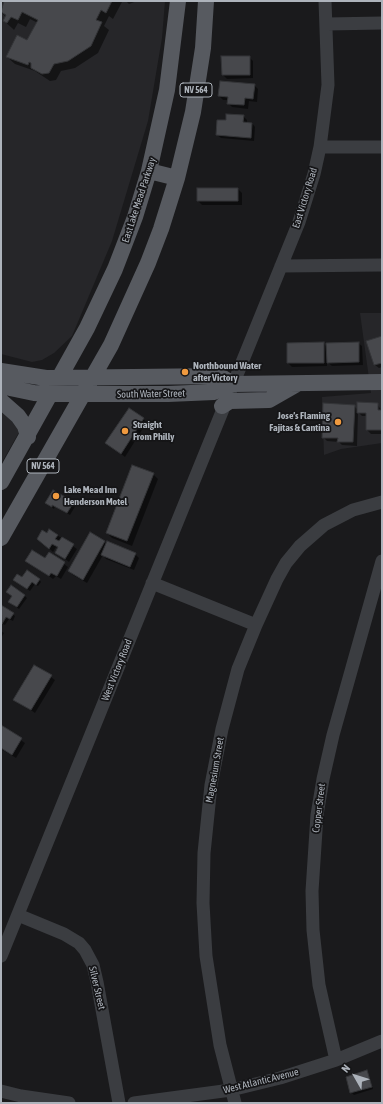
<!DOCTYPE html>
<meta charset="utf-8">
<style>
body{margin:0}
#map{position:relative;width:383px;height:1104px;overflow:hidden;background:#1a1a1c;font-family:"Asap Condensed",sans-serif}
canvas{display:block}
.frame{position:absolute;inset:0;border:2px solid #adb3bb;pointer-events:none}
.north{position:absolute;left:335px;top:1056px;width:40px;height:40px;-webkit-text-stroke:3px #151517;paint-order:stroke;rotate:309deg;font-size:11px;font-weight:700;line-height:16px;text-align:center;color:#adb3bb}
.north::after{content:'';display:block;margin:auto;width:14px;height:18px;background:#adb3bb;clip-path:polygon(50% 0,100% 100%,50% 72%,0 100%)}
</style>
<div id="map">
<canvas width="383" height="1104"></canvas>
<div class="frame"></div>
<div class="north">N</div>
</div>
<script>
const context = document.querySelector('canvas').getContext('2d');
context.lineJoin = 'round';
function fill(path, color) { context.fillStyle = color; context.fill(path, 'evenodd'); }
const poly = rows => new Path2D(rows.map(r => 'M' + r).join(''));
function strokePath(path, color, width, dash) { context.strokeStyle = color; context.lineWidth = width; context.lineCap = dash ? 'butt' : 'round'; context.setLineDash(dash || []); context.stroke(path); }
function write(font, color, halo, rows, align = 'center') {
  context.font = font + ' "Asap Condensed",sans-serif'; context.lineWidth = 3.5; context.setLineDash([]); context.textBaseline = 'middle'; context.strokeStyle = halo; context.fillStyle = color; for (const [text, x, y, turn = 0] of rows) {
    context.save(); context.translate(x, y); context.rotate((+turn || 0) * Math.PI / 180); context.textAlign = isNaN(turn) ? turn : align; if (halo) context.strokeText(text, 0, 0); context.fillText(text, 0, 0); context.restore();
  }
}
fill(poly([
 [1,1,165,1,162,38,148,121,112,241,72,336,54,353,42,360,32,362,1,354],
 [360,313,382,313,382,443,341,449,324,455,322,397,371,393],
 [1,405,19,426,18,434,1,464]
]), '#262629');
fill(poly([
 [5,1,137,1,129,4,126,1,122,2,113,19,109,16,104,26,109,30,98,53,75,68,61,71,56,80,50,81,35,71,15,64,7,57,28,42,38,23,30,19,26,27,18,23,14,30,12,28,4,21,6,17,1,12],
 [249,57,253,61,253,78,227,79,223,75],
 [254,85,258,89,257,102,249,101,248,109,232,107,228,103,228,100,223,100,219,96],
 [243,116,247,120,247,123,252,123,255,127,254,141,221,138,217,135,227,122],
 [198,189,238,189,242,193,242,205,202,205,198,201],
 [382,337,382,367,379,368,375,365],
 [323,343,327,347,358,343,362,346,363,365,332,366,327,362,327,366,292,367,288,363,288,344],
 [377,404,382,411,382,434,371,434,367,430,367,416,362,416,358,412,357,446,342,445,339,442,327,441,323,437,354,406,358,410],
 [129,409,147,422,125,457,107,443],
 [153,474,158,479,132,546,112,538,107,533],
 [47,503,73,503,76,505,70,515,55,506,54,509],
 [48,534,57,535,77,549,69,562,56,552,59,548,56,547,53,552,42,542],
 [91,534,107,544,135,554,139,558,134,570,106,559,103,555,87,583,73,575,69,571],
 [49,553,68,567,61,579,56,576,53,579,26,560,45,559],
 [23,579,39,579,41,582,38,586,35,584,30,591,17,582],
 [24,595,27,598,19,609,12,604],
 [1,606,15,616,13,621,9,619,5,625,1,623],
 [1,631,4,633,1,638],
 [35,666,55,680,35,713,15,699],
 [1,727,25,743,16,758,1,749],
 [367,1071,373,1089,354,1095,351,1092]
]), '#0007');
const building = poly([
 [4,1,112,1,106,13,101,10,96,20,102,22,91,46,68,61,54,64,49,73,42,74,31,68,31,63,29,62,28,65,6,57,17,35,27,40,38,20,22,12,18,20,11,17,7,23,3,21,6,15,1,12,4,1],
 [221,56,250,56,250,75,222,75,221,56],
 [220,81,255,84,253,99,245,98,244,105,227,104,228,97,218,96,220,81],
 [226,114,244,115,243,122,252,123,251,138,216,135,217,120,226,120,226,114],
 [197,188,238,188,238,201,197,201,197,188],
 [382,336,382,363,374,365,366,341,382,336],
 [324,342,324,363,287,363,287,343,324,342],
 [359,342,359,362,327,363,326,343,359,342],
 [357,402,378,403,378,410,382,410,382,430,366,430,366,413,357,413,357,402],
 [323,403,355,405,353,442,337,442,338,438,322,438,323,403],
 [129,408,144,418,121,454,105,443,129,408],
 [132,465,154,473,127,541,106,533,132,465],
 [53,490,74,502,67,513,52,505,52,507,45,503,53,490],
 [49,529,58,535,55,539,59,541,62,537,74,544,65,559,55,553,58,547,52,544,49,549,37,539,42,530,47,533,49,529],
 [90,532,105,541,83,580,68,571,90,532],
 [107,541,136,553,130,567,101,555,107,541],
 [32,550,45,558,49,552,65,562,57,576,51,573,49,576,25,561,32,550],
 [27,570,40,579,36,585,32,582,27,589,13,580,17,574,22,577,27,570],
 [11,585,25,595,17,607,8,602,12,596,6,592,11,585],
 [1,605,14,613,10,619,6,617,2,624,1,605],
 [34,665,52,675,31,710,13,700,34,665],
 [1,725,22,738,12,755,1,748,1,725],
 [367,1070,372,1087,350,1093,346,1077,367,1070]
]);
fill(building, '#47484c');
strokePath(building, '#343538', 1);
strokePath(poly([
 [327,24,382,23],
 [320,147,382,147],
 [281,266,382,265],
 [152,583,256,625],
 [18,915,64,934,79,943,85,950,93,965,97,982,119,1103],
 [1,956,299,222,314,174,320,147,328,85,325,1],
 [336,1060,319,985,313,930,312,891,317,815,323,779,333,735,382,561],
 [1,1091,21,1096,69,1103],
 [134,1103,231,1090,280,1078,336,1060,382,1041],
 [235,1103,220,1045,206,956,203,903,204,853,211,785,222,729,238,669,256,625,277,579,286,563,300,546,324,525,353,510,382,502]
]), '#3b3d41', 13);
strokePath(poly([
 [149,171,177,178],
 [1,371,46,378,220,376,233,384],
 [1,386,34,393,52,394,168,394,214,392,233,384,382,382],
 [1,401,18,416,25,426,28,437],
 [222,406,230,401,269,400,297,384],
 [1,482,87,328,115,269,135,217,149,171,167,90,178,1],
 [1,538,111,345,148,263,161,229,177,178,193,112,203,48,206,1]
]), '#575a60', 16);
for (const [x, y, r, color] of [
 [185,372,4,"#f09a3f"],
 [338,422,4,"#f09a3f"],
 [125,431,4,"#f09a3f"],
 [56,496,4,"#f09a3f"]
]) { const dot = new Path2D(); dot.arc(x, y, r, 0, 2 * Math.PI); context.fillStyle = color; context.fill(dot); strokePath(dot, '#151517', 1.5); }
for (const [x, y, w] of [
 [196,90,32],
 [43,466,32]
]) { const box = new Path2D(); box.roundRect(x - w / 2, y - 7, w, 14, 3); context.fillStyle = '#151517'; context.fill(box); strokePath(box, '#adb3bb', 1); }
write('bold 9px', '#adb3bb', null, [
 ["NV 564",196,90],
 ["NV 564",43,466]
]);
write('10px', '#adb3bb', '#151517', [
 ["East Victory Road",305,198,-73],
 ["East Lake Mead Parkway",139,200,-72],
 ["South Water Street",151,394,-1],
 ["West Victory Road",117,670,-68],
 ["Magnesium Street",215,770,-80],
 ["Copper Street",319,808,-83],
 ["Silver Street",97,988,77],
 ["West Atlantic Avenue",261,1081,-14]
]);
write('bold 10px', '#adb3bb', '#151517', [
 ["Northbound Water",193,366],
 ["after Victory",193,378],
 ["Jose’s Flaming",330,416,"right"],
 ["Fajitas & Cantina",330,428,"right"],
 ["Straight",133,425],
 ["From Philly",133,437],
 ["Lake Mead Inn",64,490],
 ["Henderson Motel",64,502]
], 'left');
</script>
